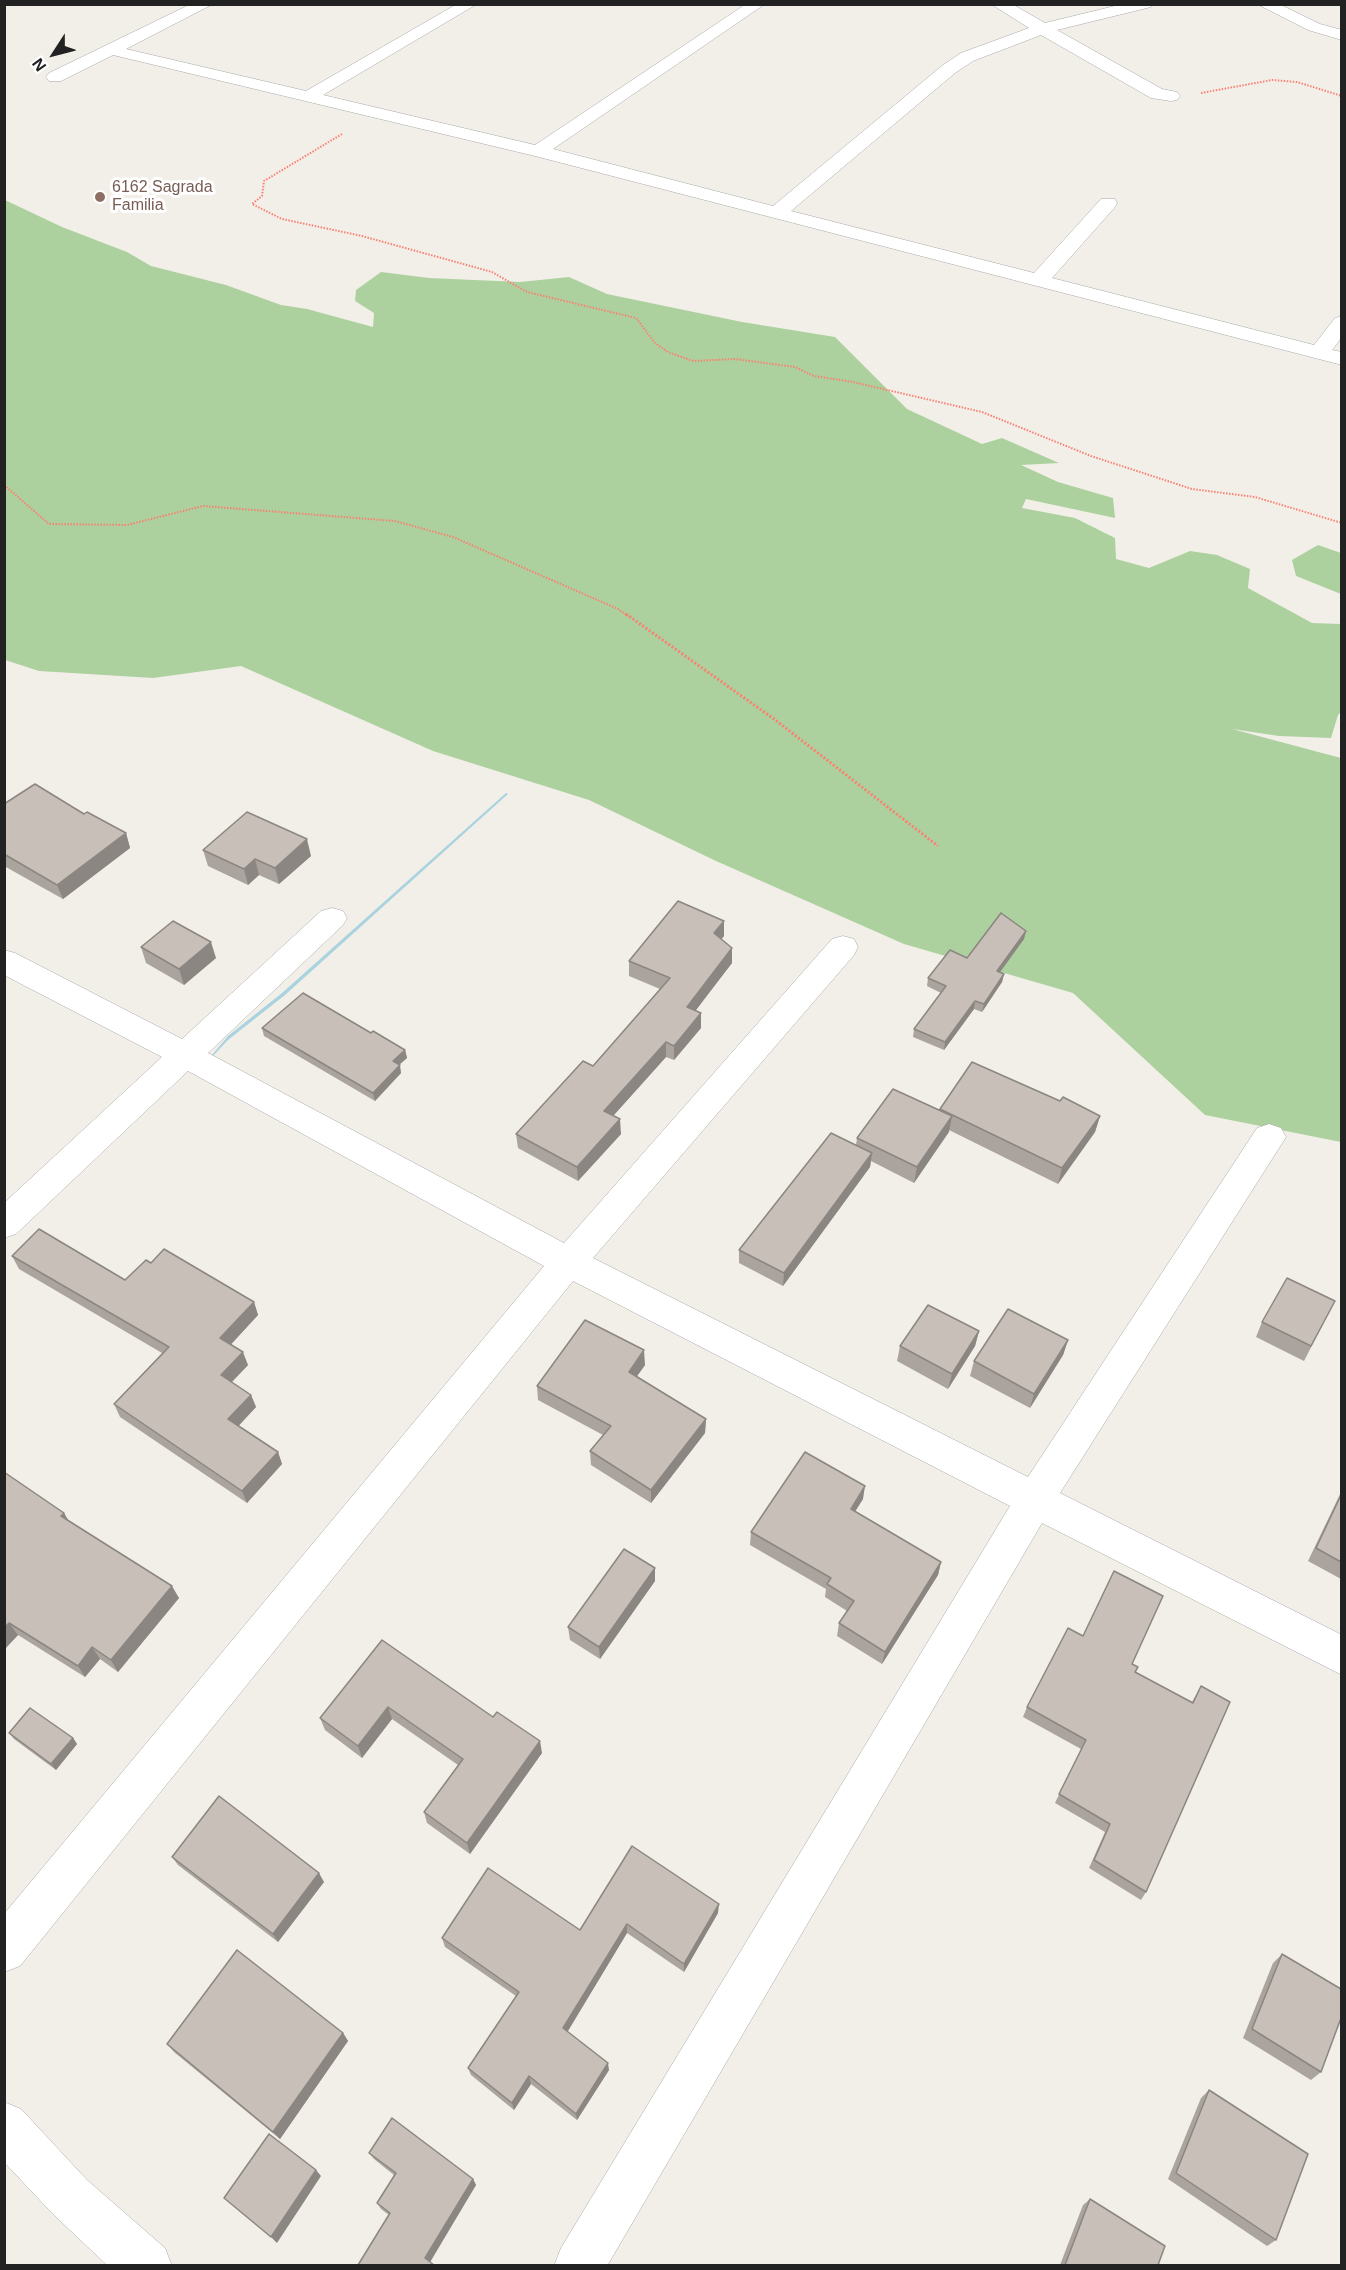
<!DOCTYPE html>
<style>
body{margin:0}
#map{position:relative;width:1346px;height:2270px;overflow:hidden;background:#f2efe9;font-family:Arial,sans-serif}
canvas{display:block}
.frame{position:absolute;inset:0;border:6px solid #222;pointer-events:none}
.north{position:absolute;left:24px;top:24px;width:60px;height:60px;-webkit-text-stroke:4px #fff;paint-order:stroke;rotate:234deg;font-size:16px;font-weight:700;line-height:24px;text-align:center;color:#222}
.north::after{content:'';display:block;margin:auto;width:21px;height:27px;background:#222;clip-path:polygon(50% 0,100% 100%,50% 72%,0 100%)}
</style>
<div id="map">
<canvas width="1346" height="2270"></canvas>
<div class="frame"></div>
<div class="north">N</div>
</div>
<script>
const context = document.querySelector('canvas').getContext('2d');
context.lineJoin = 'round';
function fill(path, color) { context.fillStyle = color; context.fill(path, 'evenodd'); }
const poly = rows => new Path2D(rows.map(r => 'M' + r).join(''));
function strokePath(path, color, width, dash) { context.strokeStyle = color; context.lineWidth = width; context.lineCap = dash ? 'butt' : 'round'; context.setLineDash(dash || []); context.stroke(path); }
function write(font, color, halo, rows, align = 'center') {
  context.font = font + ' Arial,sans-serif'; context.lineWidth = 6; context.setLineDash([]); context.textBaseline = 'middle'; context.strokeStyle = halo; context.fillStyle = color; for (const [text, x, y, turn = 0] of rows) {
    context.save(); context.translate(x, y); context.rotate((+turn || 0) * Math.PI / 180); context.textAlign = isNaN(turn) ? turn : align; if (halo) context.strokeText(text, 0, 0); context.fillText(text, 0, 0); context.restore();
  }
}
fill(poly([
 [5,200,62,227,127,252,151,266,226,285,281,305,307,309,373,327,374,313,355,301,356,290,381,272,429,278,520,282,569,277,607,294,742,322,835,337,907,409,982,444,1002,438,1059,463,1021,465,1058,482,1113,498,1115,518,1026,499,1022,508,1075,518,1115,538,1116,559,1149,568,1190,551,1217,555,1250,569,1248,588,1312,623,1341,624,1341,712,1338,715,1331,738,1279,736,1232,729,1341,758,1341,1142,1205,1115,1073,993,904,944,716,861,589,800,433,751,241,666,153,678,39,671,5,660],
 [1318,545,1341,553,1341,594,1296,576,1292,560]
]), '#add19e');
fill(poly([
 [506,793,508,794,285,995,228,1040,213,1056,212,1055,228,1036,282,993]
]), '#aad3df');
const street = poly([
 [191,4,213,4,126,49,306,91,457,4,477,4,323,95,535,145,746,4,765,4,553,149,773,206,943,65,961,53,1029,28,991,4,1012,4,1045,23,1123,4,1153,4,1151,7,1057,30,1162,89,1177,92,1180,96,1177,100,1171,101,1151,98,1041,35,973,61,955,73,791,211,1034,273,1101,199,1115,199,1117,203,1115,207,1052,278,1314,345,1335,318,1342,316,1342,337,1332,350,1342,352,1342,365,535,156,113,55,61,81,49,81,46,77,49,73,191,4],
 [1257,4,1279,4,1320,24,1342,30,1342,40,1308,30,1257,4],
 [332,908,343,911,347,918,343,925,208,1053,564,1243,832,939,843,936,854,939,858,947,854,955,593,1258,1028,1477,1257,1128,1269,1124,1281,1128,1286,1137,1060,1493,1342,1635,1342,1675,1042,1523,607,2266,554,2266,561,2248,1010,1506,573,1281,20,1966,4,1972,4,1914,544,1266,188,1071,16,1234,4,1238,4,1203,162,1057,4,975,4,950,15,953,182,1039,321,911,332,908],
 [4,2102,21,2109,87,2180,165,2248,172,2266,108,2266,53,2214,4,2162,4,2102]
]);
strokePath(street, '#a9a9a9', 1);
strokePath(poly([
 [1201,93,1272,80,1297,82,1342,96],
 [342,134,264,181,262,196,252,204,282,219,362,236,492,272,527,292,636,318,655,343,668,352,693,361,735,359,795,367,814,376,853,382,982,412,1091,456,1192,489,1255,497,1342,523],
 [4,485,49,524,127,525,203,506,395,521,453,537,618,609,628,616]
]), '#fa8072', 2, [1.5, 1.5]);
strokePath(poly([
 [626,614,774,719,938,846]
]), '#fa8072', 3, [2, 2]);
fill(street, '#fff');
fill(poly([
 [4,804,84,814,126,833,130,848,63,899,4,866],
 [203,850,311,856,279,884,259,875,248,885,208,866],
 [1026,931,1024,939,1000,972,1004,974,1002,982,982,1012,974,1009,944,1050,913,1037,914,1029,941,993,927,986,928,978,967,958],
 [724,936,721,939,732,963,695,1010,701,1028,674,1060,666,1057,613,1116,621,1134,578,1181,518,1148,516,1134,593,1066,660,989,629,976,629,961],
 [141,947,216,958,184,985,146,963],
 [262,1028,371,1033,405,1050,407,1058,399,1065,401,1073,375,1101,264,1036],
 [1060,1101,1100,1116,1095,1132,1058,1184,949,1130,914,1183,871,1161,870,1167,783,1286,739,1263,739,1250,856,1145,857,1138,939,1110,940,1109],
 [12,1256,125,1280,151,1263,254,1302,258,1315,231,1344,248,1365,232,1382,251,1395,256,1407,238,1426,278,1452,282,1464,247,1503,120,1417,114,1404,162,1353,19,1269],
 [1335,1301,1304,1361,1256,1337,1262,1322],
 [979,1331,975,1346,948,1389,897,1361,900,1346],
 [1068,1340,1063,1355,1030,1408,970,1376,974,1361],
 [645,1365,637,1376,706,1419,705,1433,651,1503,591,1465,590,1451,603,1435,538,1400,537,1386],
 [4,1472,64,1513,69,1521,179,1598,118,1672,100,1659,85,1677,18,1635,4,1650],
 [1341,1492,1341,1579,1308,1561],
 [863,1499,855,1512,941,1562,938,1575,882,1664,837,1636,839,1623,847,1611,825,1597,826,1589,750,1545,751,1532],
 [655,1568,655,1581,600,1659,570,1640,568,1627],
 [382,1640,542,1753,470,1854,427,1823,424,1812,458,1765,392,1719,362,1758,325,1730,320,1718],
 [1132,1664,1135,1672,1192,1702,1201,1686,1146,1892,1141,1900,1089,1868,1105,1832,1055,1803,1081,1749,1023,1717,1027,1707],
 [9,1733,73,1738,77,1744,56,1770,14,1739],
 [172,1857,324,1882,278,1942,178,1865],
 [718,1913,684,1972,627,1933,567,2032,609,2070,577,2120,531,2084,514,2110,471,2075,468,2068,516,1996,445,1947,442,1938,580,1930],
 [1282,1954,1321,2072,1311,2080,1243,2038,1273,1963],
 [343,2033,348,2041,280,2139,174,2052,167,2044],
 [1209,2090,1276,2240,1267,2246,1168,2179,1201,2098],
 [369,2153,473,2179,476,2185,429,2262,358,2265,389,2215,381,2209,377,2203,394,2175,374,2159],
 [1090,2199,1158,2265,1060,2265,1083,2205]
]), '#aba49e');
fill(poly([
 [126,833,130,848,63,899,57,885],
 [307,839,311,856,279,884,275,868],
 [255,859,259,875,248,885,244,869],
 [724,921,724,936,714,948,714,933],
 [1026,931,1024,939,995,979,997,971],
 [211,942,216,958,184,985,179,969],
 [732,948,732,963,687,1022,687,1007],
 [1004,974,1002,982,982,1012,984,1004],
 [975,1001,974,1009,944,1050,945,1042],
 [701,1013,701,1028,674,1060,674,1046],
 [666,1042,666,1057,605,1125,604,1111],
 [405,1050,407,1058,394,1069,393,1061],
 [400,1065,401,1073,375,1101,373,1093],
 [952,1116,949,1132,914,1183,917,1167],
 [1100,1116,1095,1132,1058,1184,1062,1168],
 [620,1119,621,1134,578,1181,577,1167],
 [872,1153,870,1167,783,1286,784,1273],
 [254,1302,258,1315,225,1351,220,1338],
 [979,1331,975,1346,948,1389,952,1374],
 [1068,1340,1063,1355,1030,1408,1034,1394],
 [644,1350,645,1365,630,1386,629,1372],
 [243,1352,248,1365,226,1388,221,1375],
 [251,1395,256,1407,233,1432,228,1419],
 [706,1419,705,1433,651,1503,651,1490],
 [278,1452,282,1464,247,1503,242,1491],
 [865,1486,863,1499,848,1522,851,1509],
 [64,1513,71,1526,61,1516],
 [941,1562,938,1575,882,1664,885,1652],
 [655,1568,655,1581,600,1659,599,1647],
 [172,1586,179,1598,118,1672,111,1660],
 [9,1623,18,1635,4,1650,4,1628],
 [92,1647,100,1659,85,1677,78,1666],
 [388,1707,392,1719,362,1758,358,1746],
 [73,1738,77,1744,56,1770,51,1764],
 [540,1741,542,1753,470,1854,467,1843],
 [319,1873,324,1882,278,1942,273,1934],
 [719,1904,718,1913,684,1972,684,1964],
 [627,1924,627,1933,565,2036,563,2028],
 [343,2033,348,2041,280,2139,273,2132],
 [608,2063,609,2070,577,2120,576,2114],
 [529,2076,531,2084,514,2110,512,2103],
 [316,2170,321,2176,277,2243,271,2237],
 [473,2179,476,2185,429,2264,425,2258]
]), '#8b8681');
const building = poly([
 [35,784,84,814,87,812,126,833,57,885,4,854,4,804,35,784],
 [247,812,307,839,275,868,255,859,244,869,203,850,247,812],
 [678,901,724,921,714,933,732,948,687,1007,701,1013,674,1046,666,1042,604,1111,620,1119,577,1167,516,1134,583,1061,593,1066,670,978,629,961,678,901],
 [1001,913,1026,931,997,971,1004,974,984,1004,975,1001,945,1042,914,1029,946,986,928,978,950,950,967,958,1001,913],
 [173,921,211,942,179,969,141,947,173,921],
 [303,993,371,1033,373,1031,405,1050,393,1061,400,1065,373,1093,262,1028,303,993],
 [972,1062,1060,1101,1063,1097,1100,1116,1062,1168,940,1109,972,1062],
 [893,1089,952,1116,917,1167,857,1138,893,1089],
 [831,1133,872,1153,784,1273,739,1250,831,1133],
 [39,1229,125,1280,146,1260,151,1263,164,1249,254,1302,220,1338,243,1352,221,1375,251,1395,228,1419,278,1452,242,1491,114,1404,169,1347,12,1256,39,1229],
 [1287,1278,1335,1301,1311,1346,1262,1322,1287,1278],
 [928,1305,979,1331,952,1374,900,1346,928,1305],
 [1008,1309,1068,1340,1034,1394,974,1361,1008,1309],
 [585,1320,644,1350,629,1372,706,1419,651,1490,590,1451,611,1426,537,1386,585,1320],
 [805,1452,865,1486,851,1509,941,1562,885,1652,839,1623,854,1601,827,1584,831,1578,751,1532,805,1452],
 [4,1472,64,1513,61,1516,172,1586,111,1660,92,1647,78,1666,9,1623,4,1628,4,1472],
 [1341,1495,1341,1562,1316,1548,1341,1495],
 [624,1549,655,1568,599,1647,568,1627,624,1549],
 [1114,1571,1163,1596,1132,1664,1138,1667,1135,1672,1193,1703,1201,1686,1230,1702,1146,1892,1094,1860,1110,1824,1059,1794,1086,1740,1027,1707,1068,1628,1083,1636,1114,1571],
 [382,1640,493,1717,497,1712,540,1741,467,1843,424,1812,463,1759,388,1707,358,1746,320,1718,382,1640],
 [30,1708,73,1738,51,1764,9,1733,30,1708],
 [219,1796,319,1873,273,1934,172,1857,219,1796],
 [632,1846,719,1904,684,1964,627,1924,563,2028,608,2063,576,2114,529,2076,512,2103,468,2068,519,1992,442,1938,488,1868,580,1930,632,1846],
 [237,1950,343,2033,273,2132,167,2044,237,1950],
 [1282,1954,1341,1989,1341,2018,1321,2072,1252,2029,1282,1954],
 [1209,2090,1308,2154,1276,2240,1176,2173,1209,2090],
 [392,2118,473,2179,425,2258,434,2265,358,2265,390,2213,377,2203,396,2173,369,2153,392,2118],
 [269,2134,316,2170,271,2237,224,2198,269,2134],
 [1090,2199,1165,2246,1158,2265,1065,2265,1090,2199]
]);
fill(building, '#c7bfb8');
strokePath(building, '#8b8681', 1.5);
for (const [x, y, r, color] of [
 [100,197,6,"#8d6e63"]
]) { const dot = new Path2D(); dot.arc(x, y, r, 0, 2 * Math.PI); context.fillStyle = color; context.fill(dot); strokePath(dot, '#fff', 2); }
write('16px', '#785e54', '#fff', [
 ["6162 Sagrada",112,188],
 ["Familia",112,206]
], 'left');
</script>
